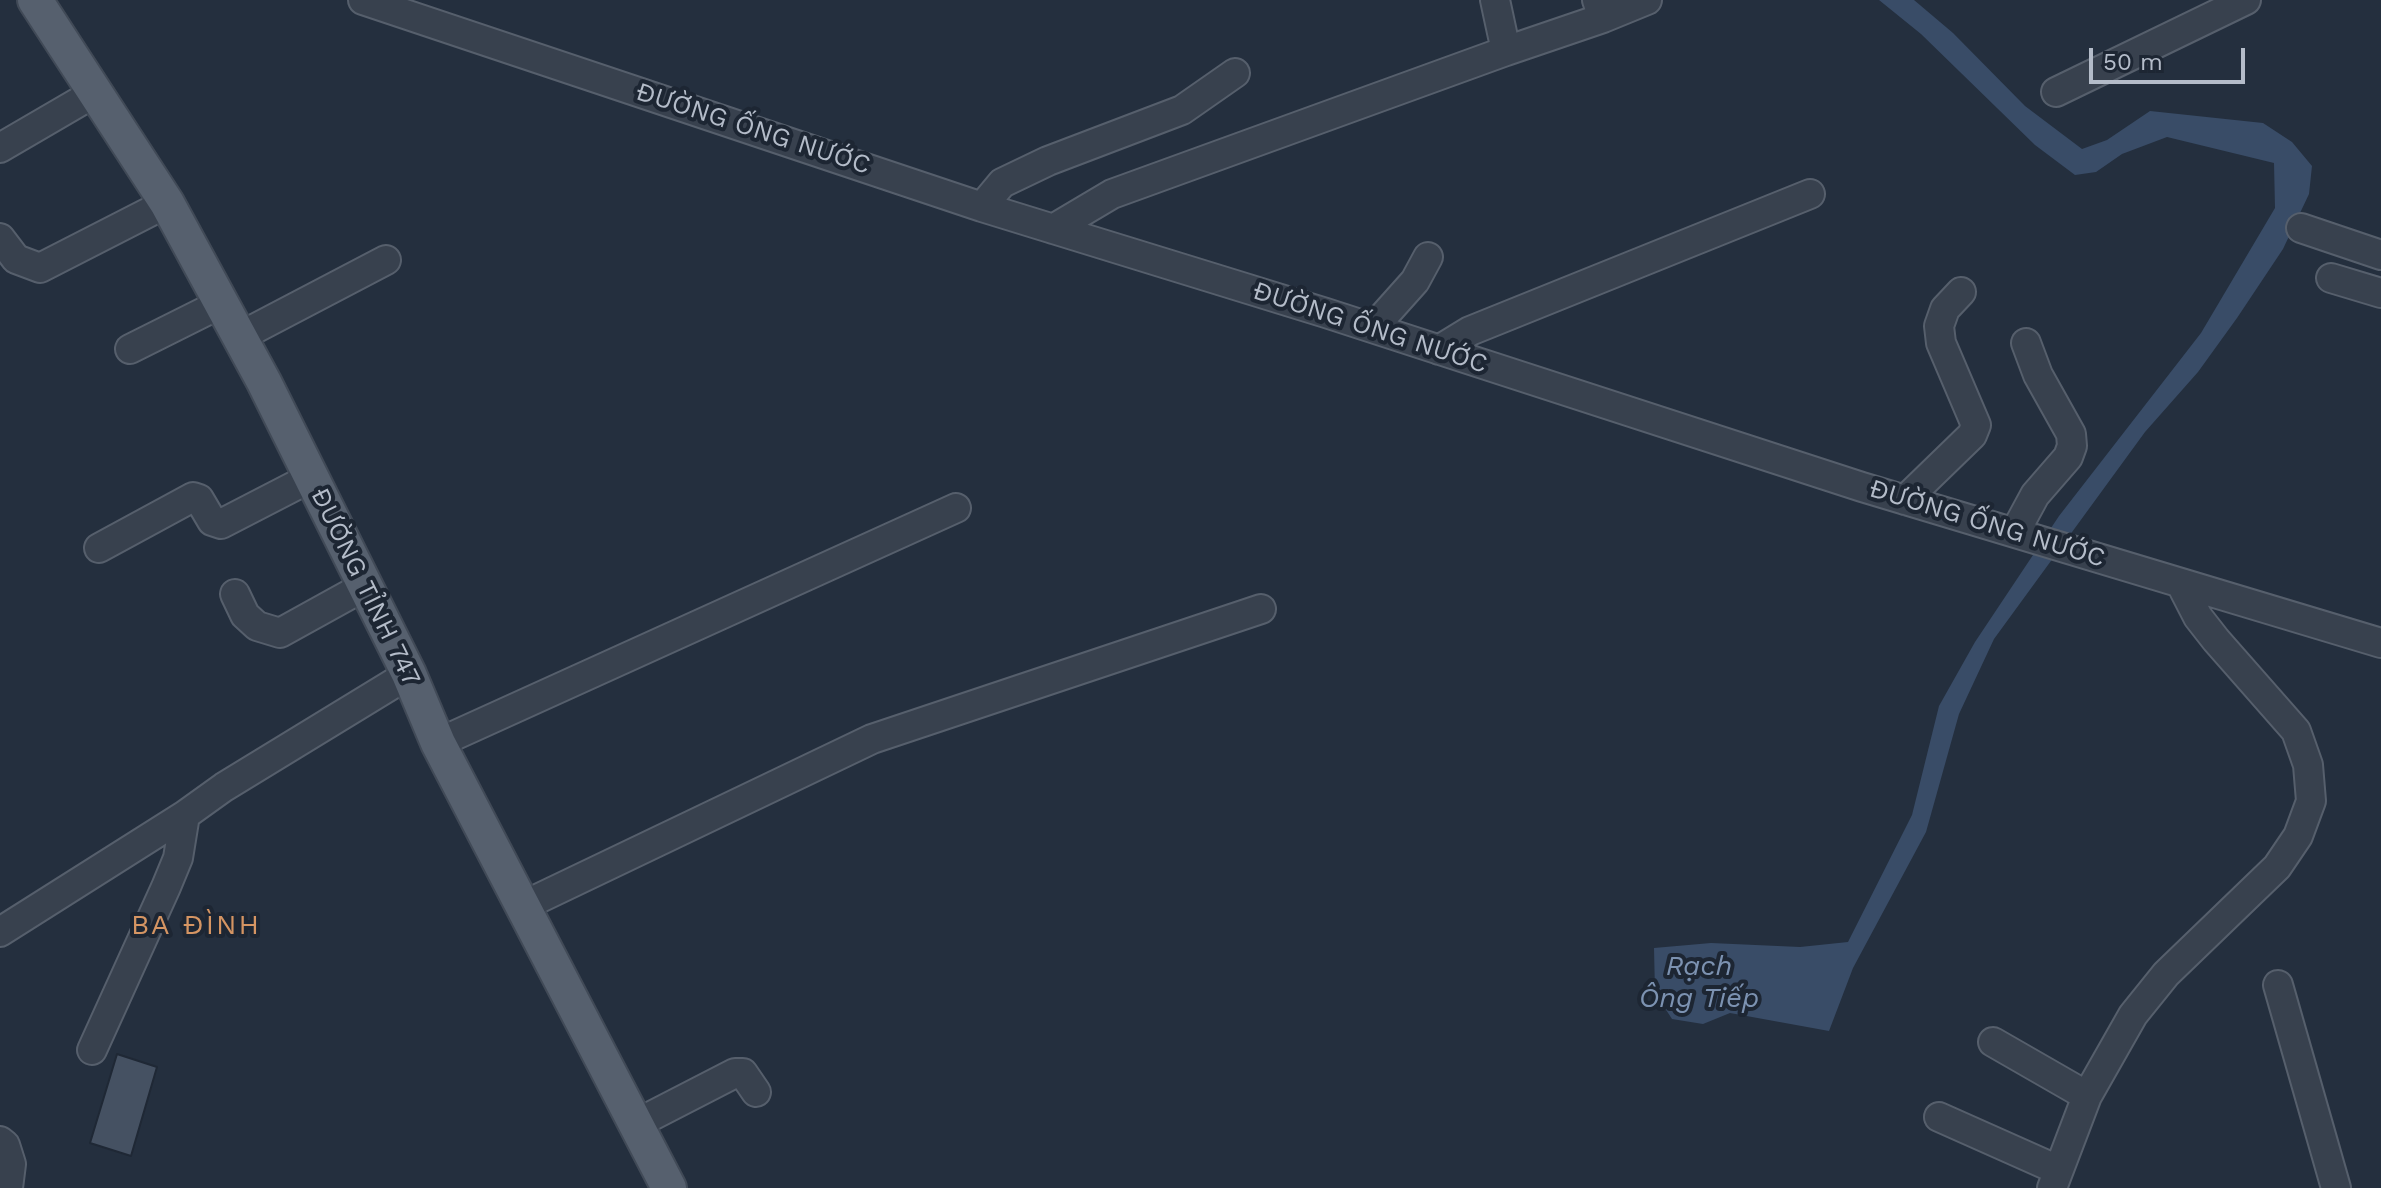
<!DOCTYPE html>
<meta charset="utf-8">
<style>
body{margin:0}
#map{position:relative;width:2381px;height:1188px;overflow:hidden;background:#242f3e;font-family:"Work Sans",sans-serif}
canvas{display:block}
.scale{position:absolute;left:2089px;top:48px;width:156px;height:36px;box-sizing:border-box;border:4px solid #b4bcc9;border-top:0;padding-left:10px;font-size:24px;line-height:28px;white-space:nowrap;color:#b4bcc9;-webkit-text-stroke:6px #1d2633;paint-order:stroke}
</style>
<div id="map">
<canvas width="2381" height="1188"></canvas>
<div class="scale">50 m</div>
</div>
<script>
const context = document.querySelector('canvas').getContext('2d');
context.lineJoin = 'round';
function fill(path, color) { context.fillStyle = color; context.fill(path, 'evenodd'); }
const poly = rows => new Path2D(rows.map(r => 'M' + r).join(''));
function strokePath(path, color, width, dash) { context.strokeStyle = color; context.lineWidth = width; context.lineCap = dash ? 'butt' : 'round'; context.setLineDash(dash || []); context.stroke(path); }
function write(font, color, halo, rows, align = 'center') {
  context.font = font + ' "Work Sans",sans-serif'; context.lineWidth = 8; context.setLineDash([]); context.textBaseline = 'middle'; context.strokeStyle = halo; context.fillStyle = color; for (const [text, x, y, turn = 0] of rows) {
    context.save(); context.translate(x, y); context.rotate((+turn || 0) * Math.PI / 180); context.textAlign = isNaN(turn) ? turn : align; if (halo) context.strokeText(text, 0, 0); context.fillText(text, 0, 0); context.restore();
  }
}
fill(poly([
 [1879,0,1914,0,1953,33,2025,106,2082,149,2107,140,2150,111,2263,123,2292,142,2312,166,2309,194,2283,249,2237,318,2198,372,2145,432,1994,639,1959,714,1926,832,1853,968,1829,1031,1730,1013,1703,1024,1672,1019,1655,993,1654,948,1711,943,1800,947,1848,942,1912,815,1939,706,1975,642,2059,516,2201,333,2275,208,2274,163,2167,137,2122,154,2096,172,2075,175,2035,145,1921,34]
]), '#394c67');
const building = poly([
 [117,1054,157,1067,131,1156,90,1143,117,1054]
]);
fill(building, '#455162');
strokePath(building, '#1f2835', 2);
const minor = poly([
 [363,0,982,207,1326,313,1862,487,2381,643],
 [1603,18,1647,0],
 [1506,51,1603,18,1597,0],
 [2056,92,2246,0],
 [0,148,96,92],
 [982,207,1002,183,1048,161,1182,110,1235,73],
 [2301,228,2381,255],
 [1053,229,1112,194,1506,51,1495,0],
 [0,238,16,259,40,268,167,203],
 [2331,278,2381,293],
 [1373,328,1415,281,1428,257],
 [239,337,386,260],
 [130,349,222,303],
 [1439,350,1470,331,1810,194],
 [1905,500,1972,435,1976,425,1941,343,1939,326,1945,309,1961,292],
 [2015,532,2035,495,2068,457,2072,446,2071,434,2038,375,2026,343],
 [99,548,193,497,199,499,212,521,221,524,312,477],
 [235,594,245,615,257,626,280,633,365,586],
 [438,743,956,508],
 [523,906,872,739,1261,609],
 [0,932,185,815,224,787,409,674],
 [2278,985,2336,1188],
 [1993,1042,2087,1096],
 [92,1050,166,887,178,858,185,815],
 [1939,1117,2058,1170],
 [636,1124,735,1073,743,1073,756,1092],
 [0,1141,5,1145,11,1164,8,1188],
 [2052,1188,2087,1096,2133,1015,2166,974,2277,867,2298,836,2311,801,2308,765,2296,731,2216,640,2198,617,2181,584]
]);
const major = poly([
 [35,0,167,203,264,382,409,674,438,743,669,1188]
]);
strokePath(minor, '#565f6c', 32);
strokePath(major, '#414a57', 38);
strokePath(minor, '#38414e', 28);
strokePath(major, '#56606e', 34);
write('26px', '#b4bcc9', '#1d2633', [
 ["ĐƯỜNG ỐNG NƯỚC",753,129,18],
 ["ĐƯỜNG ỐNG NƯỚC",1370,328,18],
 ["ĐƯỜNG ỐNG NƯỚC",1987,524,17],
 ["ĐƯỜNG TỈNH 747",365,587,64]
]);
context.letterSpacing = '2px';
write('28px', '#d59563', '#1d2633', [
 ["BA ĐÌNH",196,926]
]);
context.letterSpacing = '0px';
write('italic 28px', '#7c92b1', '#1d2633', [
 ["Rạch",1699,967],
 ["Ông Tiếp",1699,999]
]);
</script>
